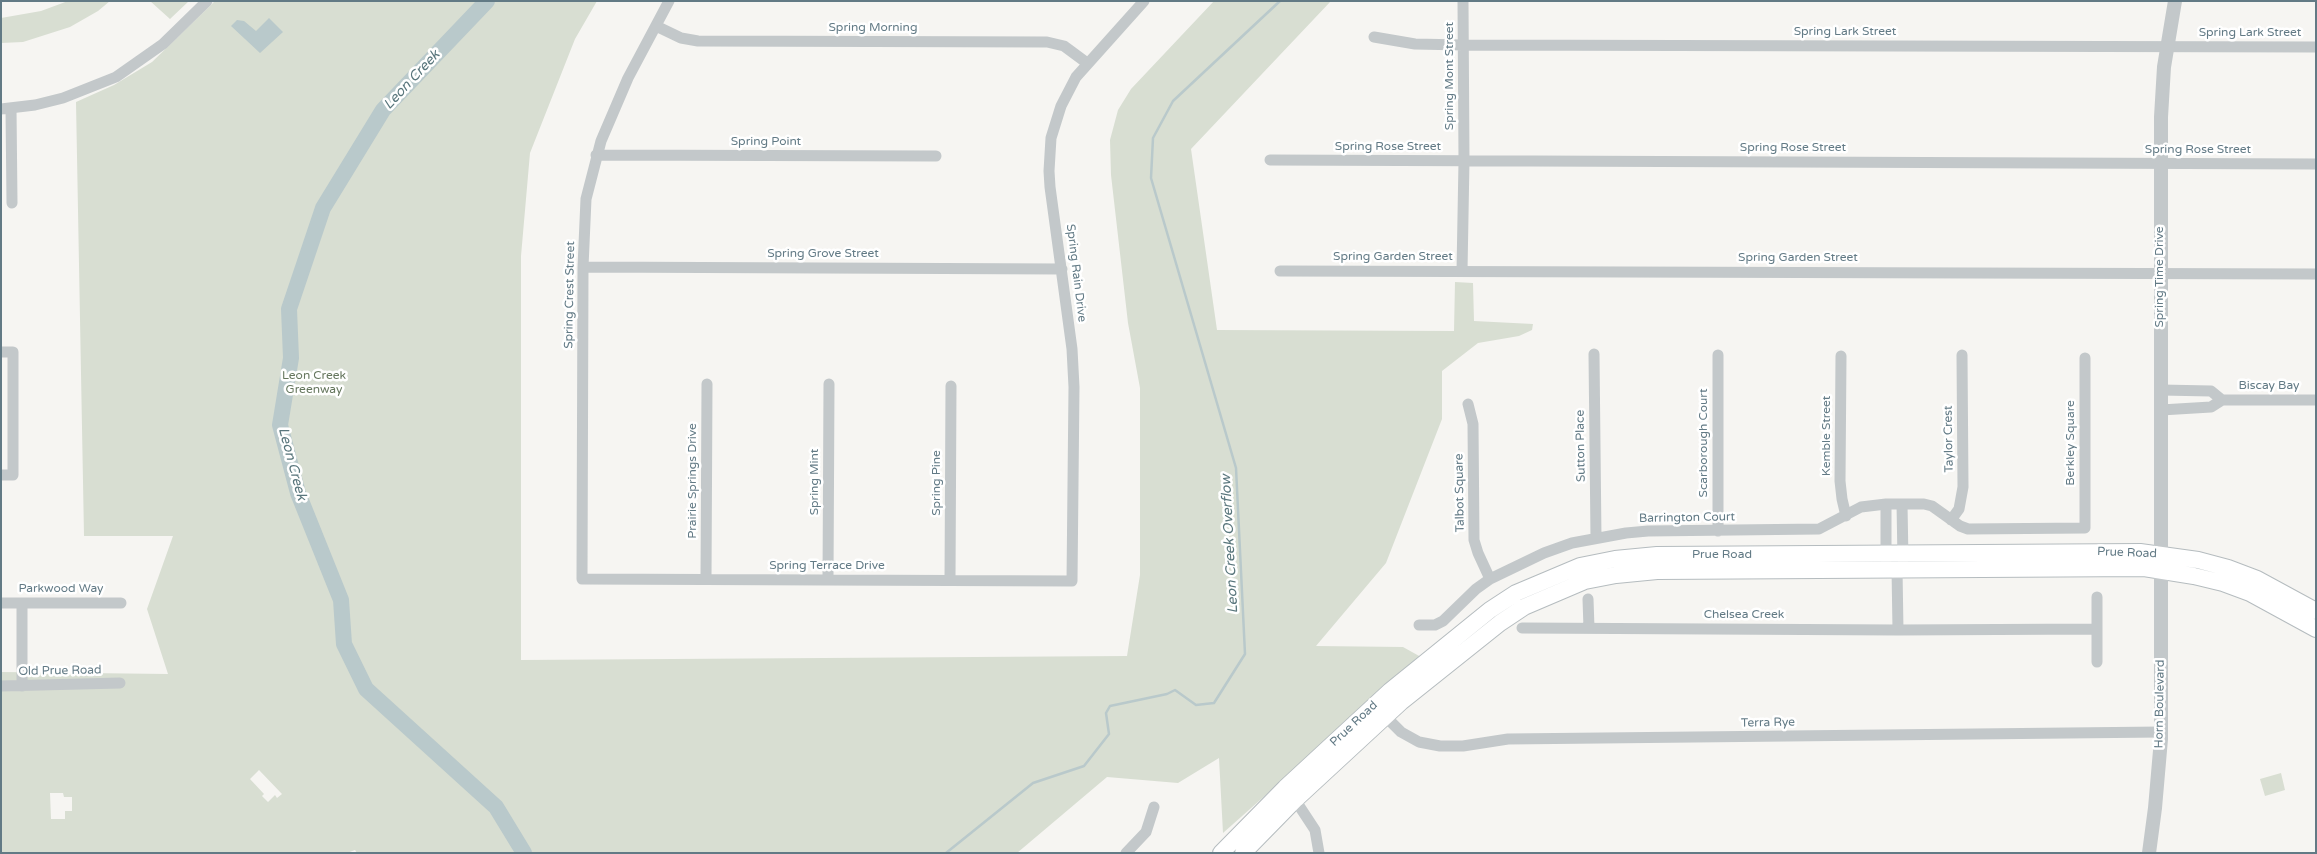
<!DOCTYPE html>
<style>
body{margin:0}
#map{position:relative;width:2317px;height:854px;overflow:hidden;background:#f6f5f2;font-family:"Varela Round",sans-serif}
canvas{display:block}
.frame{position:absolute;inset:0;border:2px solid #627a85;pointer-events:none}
</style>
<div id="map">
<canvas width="2317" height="854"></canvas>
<div class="frame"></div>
</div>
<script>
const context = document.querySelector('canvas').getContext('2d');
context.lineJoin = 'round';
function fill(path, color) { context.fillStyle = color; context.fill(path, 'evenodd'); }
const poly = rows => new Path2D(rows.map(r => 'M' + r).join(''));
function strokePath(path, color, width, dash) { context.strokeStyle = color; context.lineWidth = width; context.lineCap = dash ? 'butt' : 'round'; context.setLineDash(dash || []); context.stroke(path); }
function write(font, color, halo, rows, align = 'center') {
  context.font = font + ' "Varela Round",sans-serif'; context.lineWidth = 5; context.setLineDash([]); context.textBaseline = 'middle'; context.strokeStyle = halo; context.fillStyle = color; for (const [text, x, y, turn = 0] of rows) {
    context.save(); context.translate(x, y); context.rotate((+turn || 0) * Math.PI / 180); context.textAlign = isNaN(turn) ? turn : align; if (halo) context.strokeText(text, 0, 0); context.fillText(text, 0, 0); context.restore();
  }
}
fill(poly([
 [68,1,110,1,98,11,70,27,23,42,1,43,1,18,41,11],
 [150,1,189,1,170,19],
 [215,1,597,1,575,39,530,153,521,256,521,660,1127,656,1140,575,1140,388,1128,323,1111,175,1110,140,1118,110,1131,89,1214,1,1331,1,1191,149,1217,330,1454,331,1455,282,1473,283,1474,321,1533,324,1532,330,1519,336,1478,343,1442,371,1442,419,1386,563,1316,646,1403,647,1421,657,1223,833,1219,758,1178,783,1107,777,1017,853,357,853,355,850,347,853,1,853,1,672,168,674,147,609,173,536,84,536,76,102,114,85,152,62],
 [259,770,282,794,277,798,275,795,268,802,262,796,264,794,250,779],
 [50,793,63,793,64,797,72,797,72,811,65,811,65,819,51,819],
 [2281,773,2285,790,2265,796,2260,779]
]), '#d8ded2');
fill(poly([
 [269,18,283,32,260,53,231,26,237,20,244,21,256,31]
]), '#b9c9cb');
strokePath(poly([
 [946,853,1033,783,1084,766,1109,734,1106,713,1110,706,1167,694,1175,690,1196,705,1214,703,1245,654,1236,468,1151,178,1153,138,1173,101,1280,1]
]), '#b9c9cb', 2.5);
strokePath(poly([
 [487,1,383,110,323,208,289,309,291,358,280,425,298,493,341,600,344,644,366,689,496,807,524,853]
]), '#b9c9cb', 16);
const secondary = poly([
 [1221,853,1285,788,1390,691,1490,610,1516,593,1580,566,1615,559,1657,555,2140,552,2198,560,2228,568,2257,579,2316,611],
 [1243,853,1296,799,1401,702,1500,623,1524,607,1585,581,1616,575,1657,571,2144,568,2194,576,2223,583,2250,593,2316,629]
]);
strokePath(secondary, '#b5bcbf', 18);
strokePath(poly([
 [669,1,628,78,601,141,586,199,583,267,582,579,1072,581,1074,387,1072,349,1050,187,1049,171,1051,138,1061,106,1076,77,1144,1],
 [656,26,681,38,698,41,1047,42,1064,46,1087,63],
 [1374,37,1415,44,1463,45,2316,47],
 [11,108,12,203],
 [1,109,35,105,63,98,116,77,163,44,207,1],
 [596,155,936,156],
 [1270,160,2316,164],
 [583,267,1062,269],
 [1280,271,2316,274],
 [1462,271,1464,161,1463,1],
 [1,352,13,352,13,475,1,475],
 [1594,354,1596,538],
 [1718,355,1718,531],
 [1841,356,1840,481,1842,499,1846,516],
 [2161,390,2211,391,2222,400],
 [1468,404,1473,424,1474,540,1478,553,1490,579],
 [2161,410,2211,407,2222,400,2316,400],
 [1886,504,1886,560],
 [1902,504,1903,560],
 [1951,520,1959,509,1963,487,1962,355],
 [1897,569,1898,630,2097,629,2097,597],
 [706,579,707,384],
 [828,580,829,384],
 [950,580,951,386],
 [1588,599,1589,628],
 [1,603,121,603],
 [1419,625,1435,625,1443,621,1476,589,1490,579,1544,553,1572,543,1626,533,1648,531,1819,529,1861,507,1886,504,1924,504,1932,506,1960,526,1968,529,2085,528,2085,358],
 [1522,628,1898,630],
 [2097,629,2097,662],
 [1,686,120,683],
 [22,686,22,604],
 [1385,716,1401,732,1419,742,1440,746,1463,746,1508,739,2161,732],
 [1292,795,1315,830,1319,853],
 [1126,853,1146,832,1154,807]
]), '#c3c8ca', 11);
strokePath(poly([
 [2149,853,2155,808,2161,739,2161,117,2164,67,2175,1]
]), '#c3c8ca', 14);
strokePath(secondary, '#fff', 16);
write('12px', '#627a85', '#fff', [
 ["Spring Morning",873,28],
 ["Spring Lark Street",1845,32],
 ["Spring Lark Street",2250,33],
 ["Spring Mont Street",1450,76,-90],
 ["Spring Point",766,142],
 ["Spring Rose Street",1388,147],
 ["Spring Rose Street",1793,148],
 ["Spring Rose Street",2198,150],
 ["Spring Grove Street",823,254],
 ["Spring Garden Street",1393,257],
 ["Spring Garden Street",1798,258],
 ["Spring Rain Drive",1076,273,83],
 ["Spring Time Drive",2160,277,-90],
 ["Spring Crest Street",570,295,-89],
 ["Biscay Bay",2269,386],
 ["Kemble Street",1827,436,-90],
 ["Taylor Crest",1949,439,-91],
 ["Scarborough Court",1704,443,-90],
 ["Berkley Square",2071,443,-90],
 ["Sutton Place",1581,446,-91],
 ["Prairie Springs Drive",693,481,-90],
 ["Spring Mint",815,482,-90],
 ["Spring Pine",937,483,-90],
 ["Talbot Square",1460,493,-91],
 ["Barrington Court",1687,518,-1],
 ["Prue Road",2127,553,2],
 ["Prue Road",1722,555],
 ["Spring Terrace Drive",827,566],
 ["Parkwood Way",61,589],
 ["Chelsea Creek",1744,615],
 ["Old Prue Road",60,671,-1],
 ["Horn Boulevard",2160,704,-89],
 ["Terra Rye",1768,723,-1],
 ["Prue Road",1354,724,-43]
]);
write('12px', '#66775e', '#fff', [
 ["Leon Creek",314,376],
 ["Greenway",314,390]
]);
write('italic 14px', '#59767c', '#fff', [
 ["Leon Creek",412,80,-47],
 ["Leon Creek",292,464,75],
 ["Leon Creek Overflow",1230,544,-93]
]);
</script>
